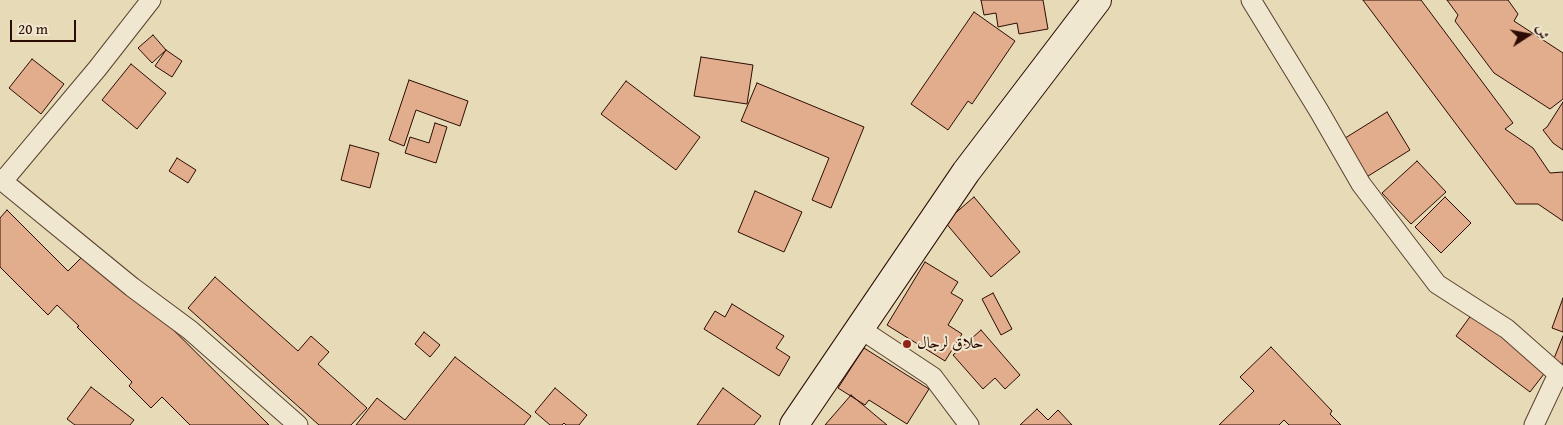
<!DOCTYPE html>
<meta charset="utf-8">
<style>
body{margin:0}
#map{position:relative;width:1563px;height:425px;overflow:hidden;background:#e6dab7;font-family:"Gentium Book Plus",Amiri,serif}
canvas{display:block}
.north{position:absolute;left:1503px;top:10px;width:50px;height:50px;-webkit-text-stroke:4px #efe7d0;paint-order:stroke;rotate:79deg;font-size:14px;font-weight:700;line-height:20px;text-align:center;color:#2c0c02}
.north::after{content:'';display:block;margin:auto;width:18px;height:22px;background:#2c0c02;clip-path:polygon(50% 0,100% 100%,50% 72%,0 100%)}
.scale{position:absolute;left:10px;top:20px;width:66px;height:22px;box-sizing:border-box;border:2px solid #2c0c02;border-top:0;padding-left:6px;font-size:15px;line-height:18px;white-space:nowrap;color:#2c0c02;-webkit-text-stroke:4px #efe7d0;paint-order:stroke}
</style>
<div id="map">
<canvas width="1563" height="425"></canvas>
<div class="north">ش</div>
<div class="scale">20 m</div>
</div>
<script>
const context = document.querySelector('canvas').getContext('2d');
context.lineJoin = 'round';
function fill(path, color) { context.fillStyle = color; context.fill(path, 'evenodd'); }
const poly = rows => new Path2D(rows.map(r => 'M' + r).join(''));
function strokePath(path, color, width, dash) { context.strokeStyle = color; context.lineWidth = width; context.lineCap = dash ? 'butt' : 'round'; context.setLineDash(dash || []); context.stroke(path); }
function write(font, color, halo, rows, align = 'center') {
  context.font = font + ' "Gentium Book Plus",Amiri,serif'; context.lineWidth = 4; context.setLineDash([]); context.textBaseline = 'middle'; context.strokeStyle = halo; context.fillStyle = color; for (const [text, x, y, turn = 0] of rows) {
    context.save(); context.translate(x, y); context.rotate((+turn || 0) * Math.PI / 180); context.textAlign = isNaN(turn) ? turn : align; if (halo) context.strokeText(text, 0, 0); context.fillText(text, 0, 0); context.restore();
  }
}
const building = poly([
 [981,0,1043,0,1048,29,1019,34,1017,23,998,27,996,13,984,15,981,0],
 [1363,0,1421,0,1513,123,1505,129,1533,148,1550,173,1563,172,1563,221,1538,204,1516,204,1363,0],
 [1447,0,1508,0,1518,14,1514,21,1563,53,1563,99,1550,109,1494,73,1455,21,1458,15,1447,0],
 [974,12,1015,41,972,104,968,101,948,130,911,104,974,12],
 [153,35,166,50,152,63,138,48,153,35],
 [166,50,182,61,172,77,155,66,166,50],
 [701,57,753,65,747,104,694,96,701,57],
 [32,59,64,84,41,114,9,88,32,59],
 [131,64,166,93,137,129,102,100,131,64],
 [409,80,468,101,460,126,416,110,404,146,389,140,409,80],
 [626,81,700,137,676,170,601,114,626,81],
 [757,83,864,127,831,208,812,200,829,158,741,121,757,83],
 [1563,102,1563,150,1553,143,1543,130,1547,127,1563,102],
 [1387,112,1410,150,1365,178,1342,140,1387,112],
 [435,123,447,127,436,163,405,153,410,137,429,143,435,123],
 [350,145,379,153,370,188,341,180,350,145],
 [177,158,196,170,188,183,169,171,177,158],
 [1417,161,1446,192,1411,224,1382,193,1417,161],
 [755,191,802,212,784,252,738,232,755,191],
 [974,197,1020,252,991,277,945,222,974,197],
 [1445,197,1471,223,1441,253,1415,227,1445,197],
 [7,210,68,271,91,248,269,425,190,425,162,397,151,408,129,386,132,382,77,327,79,326,57,305,48,315,0,267,0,218,7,210],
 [925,262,958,282,951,293,963,300,948,325,962,334,945,361,887,325,925,262],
 [215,277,298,351,311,336,329,352,318,364,367,408,351,425,319,425,188,308,215,277],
 [993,293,1012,329,1001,335,982,299,993,293],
 [1563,298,1563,332,1552,328,1563,298],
 [732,304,784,336,776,348,790,357,779,376,704,329,715,311,725,317,732,304],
 [1472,314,1547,370,1530,392,1456,336,1472,314],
 [981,330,1020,375,1005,389,995,378,983,389,953,355,981,330],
 [424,332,440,345,430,357,415,344,424,332],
 [1563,336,1563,364,1553,361,1563,336],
 [1271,347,1332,411,1330,414,1341,425,1289,425,1284,420,1279,425,1219,425,1254,391,1240,377,1271,347],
 [864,348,929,389,907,424,869,400,865,405,838,388,864,348],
 [455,357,531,416,524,425,356,425,377,398,405,420,455,357],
 [91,387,134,420,130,425,75,425,67,419,91,387],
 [555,388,587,415,579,425,566,425,564,423,562,425,550,425,535,412,555,388],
 [723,388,761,416,754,425,697,425,723,388],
 [851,395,887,425,825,425,851,395],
 [1037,409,1048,420,1058,410,1072,425,1020,425,1037,409]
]);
fill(building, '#e2ad8d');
strokePath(building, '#2c0c02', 1);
const minor = poly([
 [1251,0,1319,111,1361,184,1437,284,1507,329,1558,374,1563,377],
 [0,179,132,287,190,330,298,425],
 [3,181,97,69,151,0],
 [859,328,933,377,969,425],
 [1534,425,1558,374]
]);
const secondary = poly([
 [794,425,966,172,1097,0]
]);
strokePath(minor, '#5a402f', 21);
strokePath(secondary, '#2c0c02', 30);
strokePath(minor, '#efe7d0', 19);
strokePath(secondary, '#efe7d0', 28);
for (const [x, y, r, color] of [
 [907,344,5,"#8f2418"]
]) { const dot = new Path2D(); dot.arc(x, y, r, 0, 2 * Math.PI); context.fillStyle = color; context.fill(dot); strokePath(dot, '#efe7d0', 2); }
write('16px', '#2c0c02', '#efe7d0', [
 ["حلاق لرجال",917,344]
], 'left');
</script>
